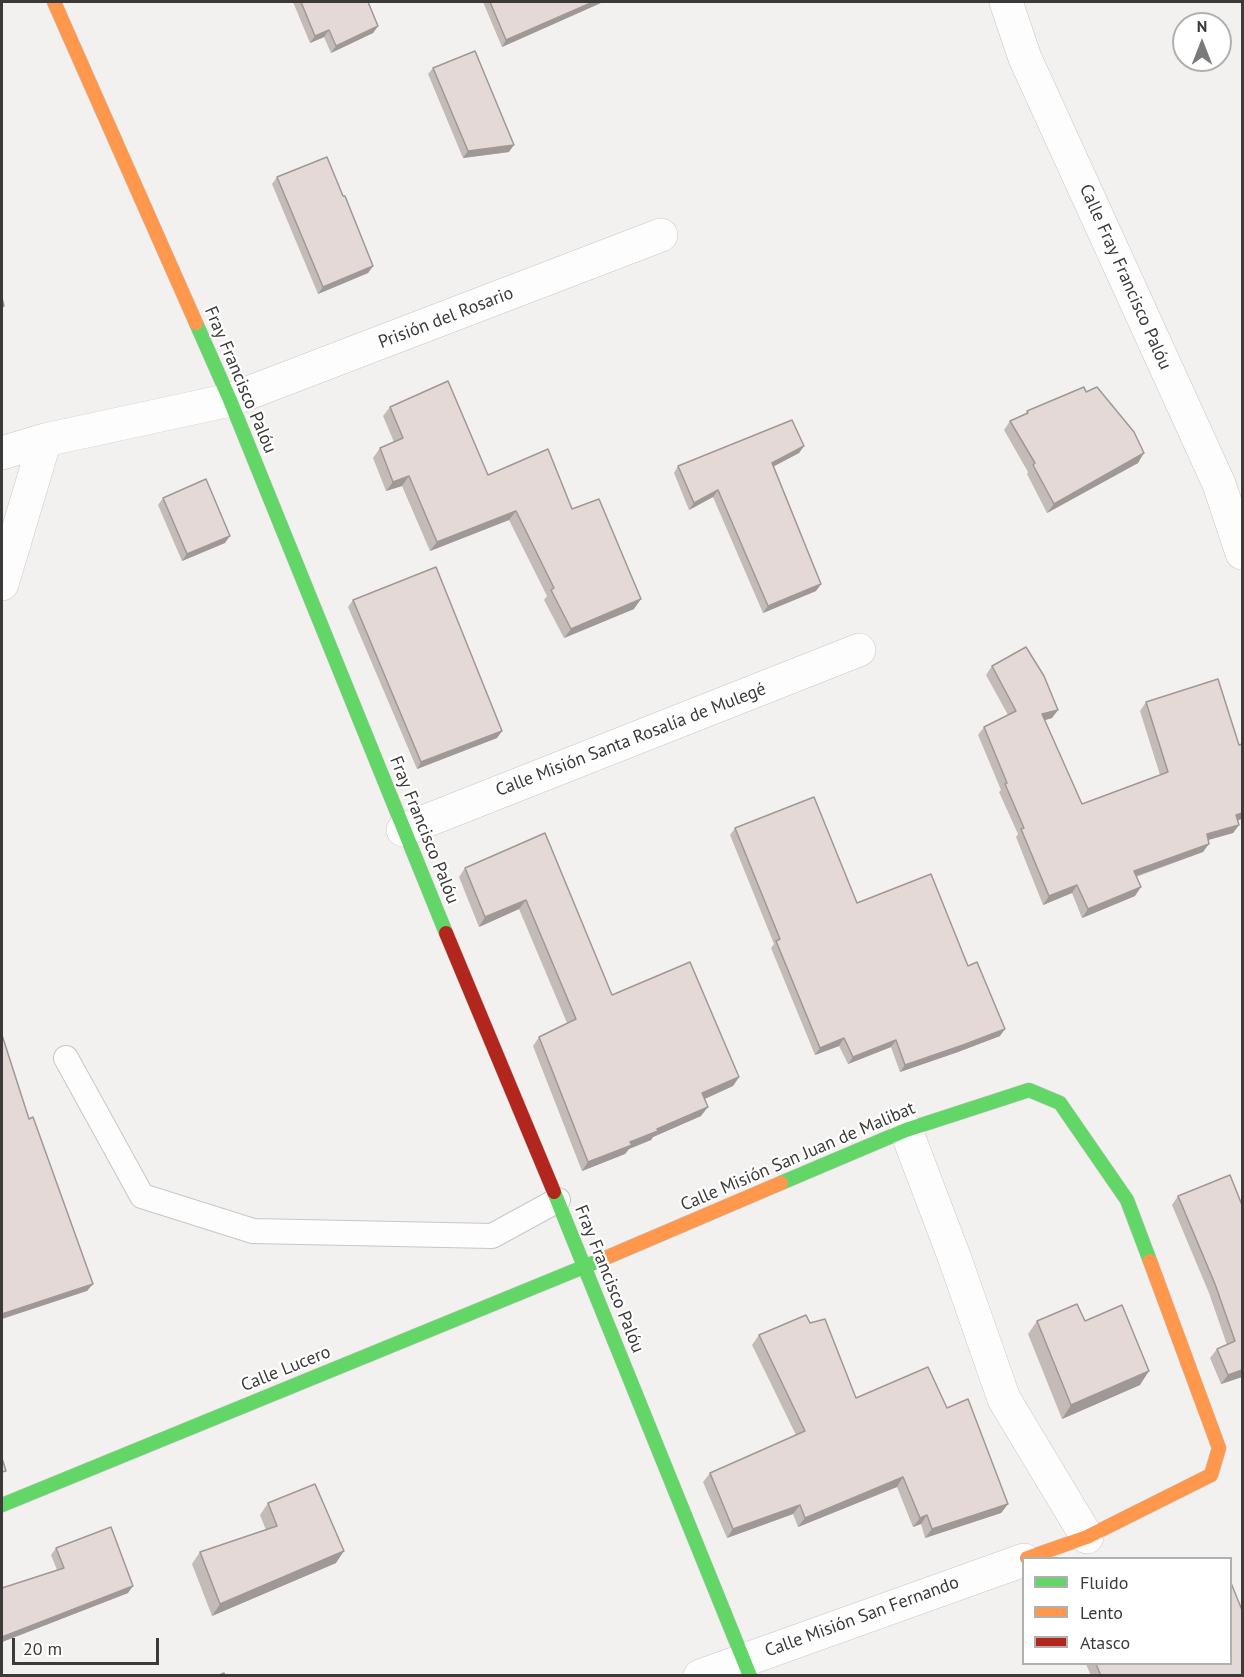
<!DOCTYPE html>
<meta charset="utf-8">
<style>
body{margin:0}
#map{position:relative;width:1244px;height:1677px;overflow:hidden;background:#f3f1ef;font-family:"PT Sans",sans-serif}
canvas{display:block}
.frame{position:absolute;inset:0;border:3px solid #3b3a39;pointer-events:none}
.legend{position:absolute;left:1022px;top:1557px;width:210px;height:108px;box-sizing:border-box;background:#fff;border:2px solid #b1b0b0;margin:0;padding:8px 10px;list-style:none;font-size:18px;color:#3b3a39}
.legend li{display:flex;align-items:center;gap:12px;height:30px}
.legend b{width:30px;border:2px solid #b1b0b0}
.north{position:absolute;left:1172px;top:12px;width:60px;height:60px;box-sizing:border-box;background:#fff;border:2px solid #b1b0b0;border-radius:50%;rotate:0deg;font-size:16px;font-weight:700;line-height:24px;text-align:center;color:#3b3a39}
.north::after{content:'';display:block;margin:auto;width:21px;height:27px;background:#7b7a79;clip-path:polygon(50% 0,100% 100%,50% 72%,0 100%)}
.scale{position:absolute;left:12px;top:1638px;width:147px;height:27px;box-sizing:border-box;border:3px solid #3b3a39;border-top:0;padding-left:8px;font-size:18px;line-height:21px;white-space:nowrap;color:#3b3a39;-webkit-text-stroke:4px #fff;paint-order:stroke}
</style>
<div id="map">
<canvas width="1244" height="1677"></canvas>
<div class="frame"></div>
<ul class="legend">
<li><b style="height:8px;background:#63d668"></b>Fluido</li>
<li><b style="height:8px;background:#ff974d"></b>Lento</li>
<li><b style="height:8px;background:#b3261e"></b>Atasco</li>
</ul>
<div class="north">N</div>
<div class="scale">20 m</div>
</div>
<script>
const context = document.querySelector('canvas').getContext('2d');
context.lineJoin = 'round';
const poly = rows => new Path2D(rows.map(r => 'M' + r).join(''));
function strokePath(path, color, width, dash) { context.strokeStyle = color; context.lineWidth = width; context.lineCap = dash ? 'butt' : 'round'; context.setLineDash(dash || []); context.stroke(path); }
function fill(path, color) { context.fillStyle = color; context.fill(path, 'evenodd'); }
function write(font, color, halo, rows, align = 'center') {
  context.font = font + ' "PT Sans",sans-serif'; context.lineWidth = 4.5; context.setLineDash([]); context.textBaseline = 'middle'; context.strokeStyle = halo; context.fillStyle = color; for (const [text, x, y, turn = 0] of rows) {
    context.save(); context.translate(x, y); context.rotate((+turn || 0) * Math.PI / 180); context.textAlign = isNaN(turn) ? turn : align; if (halo) context.strokeText(text, 0, 0); context.fillText(text, 0, 0); context.restore();
  }
}
const lane = poly([
 [66,1058,142,1196,253,1231,492,1236,558,1200]
]);
const street = poly([
 [1006,2,1025,58,1219,484,1242,553],
 [2,453,45,440,230,400,661,235],
 [2,584,45,440],
 [403,830,859,650],
 [906,1130,955,1259,1004,1399,1087,1537],
 [700,1676,1024,1560]
]);
const fast = poly([
 [196,323,230,400,446,933],
 [781,1183,906,1130,1029,1090,1060,1103,1127,1200,1150,1261],
 [554,1192,750,1676],
 [2,1505,603,1259]
]);
const slow = poly([
 [54,2,196,323],
 [603,1259,781,1183],
 [1027,1558,1087,1537,1211,1475,1219,1448,1150,1261]
]);
const jam = poly([
 [446,933,554,1192]
]);
strokePath(lane, '#c9c7c6', 26);
strokePath(street, '#c9c7c6', 34);
strokePath(fast, '#c9c7c6', 15);
strokePath(slow, '#c9c7c6', 15);
strokePath(jam, '#c9c7c6', 15);
strokePath(lane, '#fdfdfd', 24);
strokePath(street, '#fdfdfd', 33);
strokePath(fast, '#63d668', 14);
strokePath(slow, '#ff974d', 14);
strokePath(jam, '#b3261e', 14);
fill(poly([
 [293,2,368,2,378,26,373,33,331,53,324,37,310,43],
 [483,2,603,2,502,47],
 [433,68,509,152,463,158,428,74],
 [277,177,373,266,368,273,318,294,272,184],
 [1086,392,1138,463,1047,513,1027,474,1028,472,1004,430,1010,421,1026,413,1027,411],
 [390,407,488,475,572,509,634,609,564,638,544,600,547,596,509,520,430,551,402,486,386,491,373,458,380,448,394,442,383,416],
 [804,446,799,453,774,466,821,584,816,591,763,613,713,497,689,510,674,473,678,466],
 [163,498,225,543,182,561,158,505],
 [353,600,502,731,497,738,417,769,348,607],
 [992,666,1058,710,1052,718,1044,720,1082,804,1160,775,1140,711,1146,702,1238,821,1239,825,1233,833,1208,840,1203,852,1136,877,1135,896,1082,918,1072,893,1043,905,1016,837,1018,834,999,792,1001,790,978,735,984,727,1008,715,986,675],
 [735,828,857,903,968,966,1000,1036,958,1052,900,1072,891,1047,848,1064,839,1046,815,1055,771,948,774,944,730,835],
 [545,833,612,995,739,1077,733,1086,704,1099,701,1116,653,1137,651,1140,629,1149,625,1154,582,1171,533,1046,539,1037,567,1023,519,909,479,927,459,877,465,868],
 [1178,1196,1242,1205,1242,1377,1221,1384,1210,1358,1217,1349,1227,1345,1209,1293,1172,1205],
 [1037,1321,1140,1385,1062,1419,1028,1334],
 [810,1323,856,1398,947,1408,1008,1504,1001,1513,925,1538,921,1524,913,1527,897,1487,798,1527,793,1514,727,1538,703,1482,710,1473,796,1435,752,1345,759,1335],
 [268,1503,336,1563,212,1616,192,1564,200,1552,266,1530,260,1515],
 [56,1548,128,1593,2,1642,2,1588,57,1570,51,1555],
 [1086,1664,1230,1664,1242,1676,1091,1676]
]), '#c4bbb8');
fill(poly([
 [593,2,603,2,502,47,506,40],
 [378,26,373,33,331,53,336,46],
 [329,30,324,37,310,43,315,36],
 [514,145,509,152,463,158,468,151],
 [373,266,368,273,318,294,323,287],
 [804,446,799,453,767,470,772,463],
 [1144,453,1138,463,1047,513,1054,504],
 [409,476,402,486,386,491,393,482],
 [718,490,713,497,689,510,694,503],
 [516,511,509,520,430,551,437,542],
 [230,536,225,543,182,561,187,554],
 [821,584,816,591,763,613,768,606],
 [641,599,634,609,564,638,571,629],
 [1058,710,1052,718,1036,723,1042,714],
 [502,731,497,738,417,769,421,762],
 [1242,813,1242,819,1230,823,1236,815],
 [1239,825,1233,833,1201,842,1207,834],
 [1209,844,1203,852,1128,879,1134,871],
 [1077,885,1072,893,1043,905,1049,896],
 [1141,887,1135,896,1082,918,1088,909],
 [526,900,519,909,479,927,485,917],
 [1005,1029,1000,1036,958,1052,900,1072,905,1065],
 [844,1038,839,1046,815,1055,820,1048],
 [896,1040,891,1047,848,1064,853,1057],
 [739,1077,733,1086,696,1103,702,1093],
 [708,1107,701,1116,653,1137,651,1140,629,1149,625,1154,582,1171,588,1162,657,1129],
 [93,1284,87,1291,2,1319,2,1314],
 [1242,1370,1242,1377,1221,1384,1228,1375],
 [1149,1371,1140,1385,1062,1419,1071,1405],
 [903,1477,897,1487,798,1527,805,1518],
 [1008,1504,1001,1513,925,1538,932,1529],
 [800,1505,793,1514,727,1538,733,1529],
 [927,1515,921,1524,913,1527,920,1518],
 [344,1551,336,1563,212,1616,220,1604],
 [133,1586,128,1593,2,1642,2,1637]
]), '#a09896');
const building = poly([
 [301,2,368,2,378,26,336,46,329,30,315,36,301,2],
 [490,2,593,2,506,40,490,2],
 [475,51,514,145,468,151,433,68,475,51],
 [327,157,343,196,345,196,373,266,323,287,277,177,327,157],
 [2,298,4,306,2,307,2,298],
 [448,381,488,475,548,449,572,509,599,499,641,599,571,629,551,590,554,588,516,511,437,542,409,476,393,482,380,448,403,438,390,407,448,381],
 [1084,387,1086,392,1097,387,1134,432,1144,453,1054,504,1033,465,1035,463,1010,421,1028,413,1027,411,1084,387],
 [792,420,804,446,772,463,821,584,768,606,718,490,694,503,678,466,792,420],
 [206,479,230,536,187,554,163,498,206,479],
 [436,567,502,731,421,762,353,600,436,567],
 [1026,647,1044,676,1058,710,1042,714,1082,804,1168,772,1146,702,1218,679,1239,745,1242,744,1242,813,1236,815,1239,825,1207,834,1209,844,1134,871,1141,887,1088,909,1077,885,1049,896,1021,829,1024,828,1005,784,1007,783,984,727,1016,711,992,666,1026,647],
 [814,797,857,903,931,874,968,966,977,962,1005,1029,963,1045,905,1065,896,1040,853,1057,844,1038,820,1048,776,941,780,939,735,828,814,797],
 [545,833,612,995,690,962,739,1077,702,1093,708,1107,657,1129,658,1131,630,1142,632,1145,588,1162,539,1037,576,1019,526,900,485,917,465,868,545,833],
 [2,1035,29,1119,33,1117,93,1284,2,1314,2,1035],
 [1230,1175,1242,1205,1242,1370,1228,1375,1217,1349,1235,1341,1215,1284,1178,1196,1230,1175],
 [1077,1304,1085,1321,1122,1305,1149,1371,1071,1405,1037,1321,1077,1304],
 [806,1315,810,1323,825,1319,856,1398,928,1367,947,1408,968,1399,1008,1504,932,1529,927,1515,920,1518,903,1477,805,1518,800,1505,733,1529,710,1473,805,1431,759,1335,806,1315],
 [2,1458,6,1471,2,1472,2,1458],
 [315,1484,344,1551,220,1604,200,1552,277,1526,268,1503,315,1484],
 [111,1527,133,1586,2,1637,2,1588,64,1568,56,1548,111,1527],
 [1231,1583,1242,1610,1242,1676,1101,1676,1096,1664,1230,1664,1230,1584,1231,1583],
 [224,1673,225,1676,217,1676,224,1673]
]);
fill(building, '#e4d9d6');
strokePath(building, '#a09896', 1.5);
write('18px', '#3b3a39', '#fff', [
 ["Calle Fray Francisco Palóu",1125,277,66],
 ["Prisión del Rosario",446,318,-21],
 ["Fray Francisco Palóu",240,380,67],
 ["Calle Misión Santa Rosalía de Mulegé",631,740,-21],
 ["Fray Francisco Palóu",424,830,68],
 ["Calle Misión San Juan de Malibat",798,1157,-23],
 ["Fray Francisco Palóu",609,1279,68],
 ["Calle Lucero",286,1369,-22],
 ["Calle Misión San Fernando",862,1617,-20]
]);
</script>
